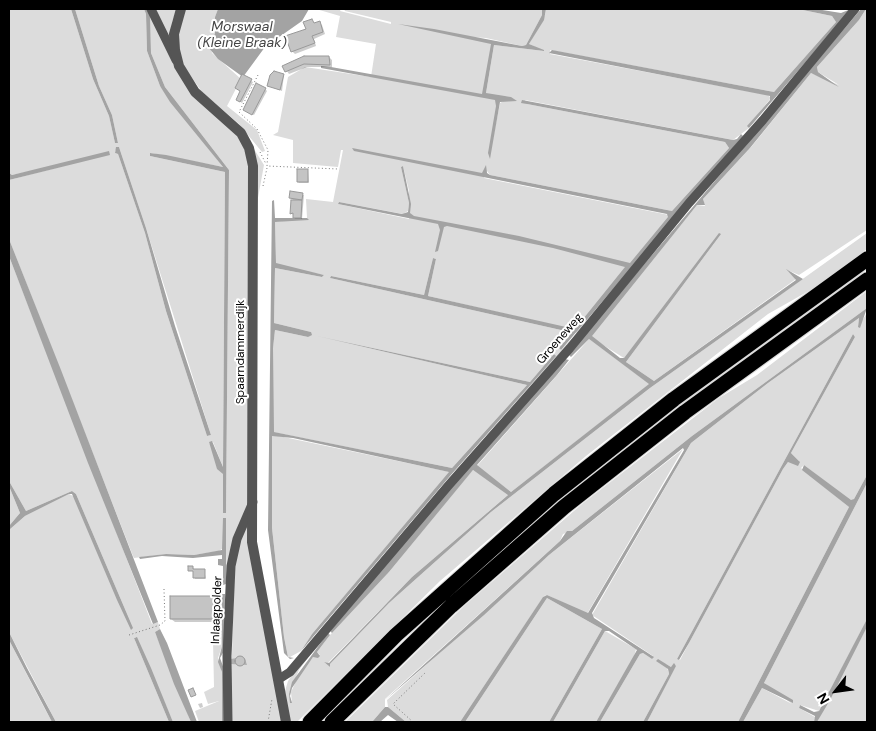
<!DOCTYPE html>
<style>
body{margin:0}
#map{position:relative;width:876px;height:731px;overflow:hidden;background:#fff;font-family:"DM Sans",sans-serif}
canvas{display:block}
.frame{position:absolute;inset:0;border:10px solid #000;pointer-events:none}
.north{position:absolute;left:811px;top:666px;width:50px;height:50px;-webkit-text-stroke:4px #fff;paint-order:stroke;rotate:240deg;font-size:14px;font-weight:700;line-height:20px;text-align:center;color:#000}
.north::after{content:'';display:block;margin:auto;width:18px;height:22px;background:#000;clip-path:polygon(50% 0,100% 100%,50% 72%,0 100%)}
</style>
<div id="map">
<canvas width="876" height="731"></canvas>
<div class="frame"></div>
<div class="north">N</div>
</div>
<script>
const context = document.querySelector('canvas').getContext('2d');
context.lineJoin = 'round';
function fill(path, color) { context.fillStyle = color; context.fill(path, 'evenodd'); }
const poly = rows => new Path2D(rows.map(r => 'M' + r).join(''));
function strokePath(path, color, width, dash) { context.strokeStyle = color; context.lineWidth = width; context.lineCap = dash ? 'butt' : 'round'; context.setLineDash(dash || []); context.stroke(path); }
function write(font, color, halo, rows, align = 'center') {
  context.font = font + ' "DM Sans",sans-serif'; context.lineWidth = 4; context.setLineDash([]); context.textBaseline = 'middle'; context.strokeStyle = halo; context.fillStyle = color; for (const [text, x, y, turn = 0] of rows) {
    context.save(); context.translate(x, y); context.rotate((+turn || 0) * Math.PI / 180); context.textAlign = isNaN(turn) ? turn : align; if (halo) context.strokeText(text, 0, 0); context.fillText(text, 0, 0); context.restore();
  }
}
fill(poly([
 [9,9,71,9,93,79,109,116,115,143,118,143,112,115,99,86,75,9,144,9,146,14,147,51,160,86,223,167,151,153,150,156,225,172,223,467,213,442,209,442,223,474,223,513,226,513,229,170,165,87,151,53,150,12,185,83,239,136,249,161,250,501,227,584,226,553,223,548,219,551,194,555,166,554,134,558,133,556,9,239,9,180,110,154,12,175,9,173],
 [119,147,146,228,211,435,207,436,166,311,145,233,118,154,115,153,115,151],
 [153,9,177,9,172,22,170,46],
 [184,9,218,9,215,17,215,33,210,42,212,53,241,79,227,106,257,130,265,151,262,152,239,124,202,92,183,65,178,50,177,27],
 [316,9,341,9,340,11,391,24,391,22,345,11,344,9,542,9,542,15,526,45,522,46,486,38,456,36,492,41,484,97,499,100,489,159,500,103,511,97,488,95,486,93,494,45,544,51,529,44,545,15,546,9,798,9,832,16,836,22,774,92,550,50,550,54,768,95,771,98,748,126,749,128,733,140,525,100,527,104,725,142,729,148,672,211,490,175,487,171,484,178,674,216,595,314,478,444,555,355,554,354,530,382,317,336,527,385,452,468,273,432,273,347,275,330,308,337,311,332,274,323,275,268,322,277,324,275,276,265,275,222,307,218,306,199,333,202,343,150,341,150,338,167,293,163,293,140,273,135,278,132,288,77,305,67,371,77,376,44,336,37,340,16],
 [403,166,409,191,409,219,338,204,339,202,403,214,408,211,409,203,401,167],
 [433,258,436,259,428,296,567,328,577,333,561,350,559,348,570,335,570,333,561,330,330,278,331,276,424,295],
 [866,9,867,230,799,275,787,270,796,279,654,381,626,362,721,234,624,358,595,340,591,336,592,333,697,205,705,206,703,199,752,146,811,73,839,85,818,72,817,67,859,20],
 [249,141,264,165,257,203],
 [867,233,867,249,814,288,768,314,586,456,440,581,297,722,289,722,285,691,288,681,306,655,312,652,299,670,289,694,292,703,291,692,300,673,313,657,320,655,317,652,330,635,389,572,470,473,473,470,509,494,412,577,328,663,324,662,330,667,330,664,389,603,491,512,650,388],
 [9,256,152,624,158,622,160,629,155,632,191,722,173,722,136,637,134,638,169,722,56,722,9,632,9,530,25,516,69,494,75,497,133,628,76,494,72,491,26,511,9,481],
 [867,291,867,308,692,436,572,531,563,534,560,541,385,699,385,707,372,722,345,722,464,606,582,504,719,398,757,375],
 [867,313,867,475,854,499,851,501,804,465,801,468,849,507,738,722,647,722,676,665,671,667,666,664,669,674,643,722,600,722,640,654,643,653,652,659,653,656,592,615,691,443,768,383,859,318,858,327],
 [853,334,855,337,791,453,799,461,788,462,783,469,689,643,680,660,677,659],
 [589,339,650,384,511,492,477,466],
 [274,435,450,472,312,634,301,651,290,657,288,657,284,637,272,528,272,436],
 [683,449,587,614,547,595,544,596,460,722,406,722,388,707,387,700,549,555],
 [867,483,867,619,856,641,819,711,800,705,799,708,815,717,814,722,743,722,762,688,792,704,764,683],
 [9,486,20,513,9,526],
 [249,513,282,722,230,722,235,554],
 [217,594,222,594,222,646,218,658,222,672,222,722,199,722,195,711,219,701,208,704,204,692,214,687,213,640,217,640],
 [547,598,602,629,549,722,465,722],
 [867,627,867,722,817,722,841,675],
 [605,631,636,649,634,657,596,722,553,722],
 [9,640,39,698,52,722,9,722]
]), '#dcdcdc');
fill(poly([
 [71,9,75,9,99,86,112,115,118,143,115,143,109,116,93,79],
 [144,9,148,9,150,12,151,53,165,87,229,170,226,513,223,513,223,474,217,469,209,442,212,441,223,467,225,172,150,156,150,153,166,155,223,167,170,102,160,86,147,51,146,14],
 [218,9,309,9,302,21,265,47,243,77,218,59,209,48,215,33,215,17],
 [542,9,546,9,544,20,529,44,544,50,544,51,494,45,486,93,511,97,517,101,500,102,490,159,488,153,496,106,495,100,321,68,321,66,331,67,482,94,491,44,398,24,434,29,522,46,526,45,542,15],
 [798,9,816,9,841,13,851,9,749,128,747,126,770,100,770,96,549,53,552,50,774,92,836,22,832,16],
 [861,9,866,9,859,20,817,67,818,72,839,87,811,73,750,148,703,199,705,205,697,205,592,336,620,358,624,358,719,233,721,234,626,362,654,381,796,280,786,269,803,279,650,388,491,512,389,603,330,664,330,667,324,662,329,663,412,577,508,495,473,470,389,572,332,633,330,631,449,490,565,359,569,360,557,375,477,465,511,492,649,384,589,339,571,357,568,354],
 [522,100,733,140,737,139,741,134,743,136,561,350,559,348,570,335,570,333,561,330,330,278,331,276,424,295,433,258,436,259,428,296,575,329,625,267,553,248,447,226,444,227,438,251,435,252,440,230,438,224,338,204,339,202,402,214,408,212,409,203,401,167,403,166,411,204,410,213,414,216,519,236,630,263,668,217,667,214,354,151,352,148,482,173,486,165,487,173,490,175,672,211,729,148,725,142,527,104,521,103],
 [116,147,119,147,146,228,175,326,211,435,207,436,166,311,145,233,118,154,115,153],
 [109,151,110,155,9,180,9,173,12,175],
 [274,200,275,218,307,218,309,220,275,222,276,263,324,275,322,277,275,268,274,323,311,332,312,335,308,337,275,330,273,348,274,432,452,468,527,385,317,336,530,382,554,354,556,356,450,476,301,651,312,634,449,472,293,438,272,436,272,528,284,637,288,657,294,658,290,659,284,653,268,530,272,201],
 [9,239,61,370,158,622,153,624,88,463,9,256],
 [867,308,860,328,858,327,859,318,768,383,691,443,592,613,594,618,654,657,652,659,643,653,640,654,600,722,596,722,637,650,609,631,605,631,553,722,549,722,602,629,547,598,465,722,460,722,543,597,547,595,588,613,684,450,683,448,549,555,484,615,384,701,560,541,567,531,572,531,692,436],
 [853,334,855,337,791,453,800,462,798,466,788,462,783,469,689,643,679,660,677,659],
 [804,465,851,500,854,499,867,475,867,483,764,683,793,700,793,703,762,688,743,722,738,722,849,507,802,470],
 [9,481,26,511,72,491,76,494,133,628,131,630,117,600,72,494,69,494,25,516,9,530,9,526,20,513,9,486],
 [223,518,226,518,226,584,223,585,223,566,218,565,218,559,222,559,222,555,193,558,162,556,140,559,139,557,166,554,194,555,222,550],
 [222,594,225,594,224,651,220,658,224,669,224,722,222,722,222,672,218,662,222,646],
 [867,619,867,627,830,700,817,722,814,722,815,716,799,708,800,705,814,712,819,711],
 [160,629,167,643,197,722,191,722,174,684,155,632],
 [9,632,27,668,56,722,52,722,9,640],
 [328,633,330,635,317,652,320,656,318,658,313,657,292,688,290,696,292,703,290,703,289,694,292,682],
 [137,637,151,668,173,722,169,722,134,638],
 [658,659,671,667,674,663,676,666,647,722,643,722,669,674,668,669,656,661],
 [385,707,388,707,406,722,398,722,388,715,380,722,372,722]
]), '#a3a3a3');
fill(poly([
 [311,20,315,24,319,22,322,25,325,34,314,39,316,46,295,54,292,51],
 [329,57,332,60,332,67,307,67,289,74,284,67],
 [284,75,282,91,268,86],
 [242,76,253,82,242,103,239,101,241,91,236,88],
 [265,89,267,91,254,115,246,111],
 [308,170,309,183,299,183,298,182],
 [291,193,304,195,302,219,295,219,292,213,294,201,291,198],
 [193,567,194,570,204,570,206,579,195,579,194,572,190,570],
 [216,597,220,601,220,622,175,622,171,619],
 [237,658,245,659,247,665,231,664,231,659],
 [202,703,203,707,200,708,198,704]
]), '#0003');
const building = poly([
 [312,19,314,23,320,21,323,32,312,36,315,43,291,52,285,36,306,29,303,22,312,19],
 [304,56,329,56,330,65,304,64,285,72,282,66,304,56],
 [274,71,284,74,280,90,267,86,270,75,274,71],
 [242,74,252,79,240,102,236,100,240,91,235,88,242,74],
 [256,83,266,88,252,115,243,110,256,83],
 [297,169,308,169,308,182,297,182,297,169],
 [290,191,303,193,302,200,289,198,290,191],
 [291,200,302,200,301,218,293,218,293,213,290,214,291,200],
 [188,566,193,566,193,569,205,569,205,578,193,578,193,571,188,571,188,566],
 [170,596,217,596,217,619,170,619,170,596],
 '235 661a5 5 0 1 1 10 0a5 5 0 1 1-10 0Z',
 [193,688,196,695,191,697,188,690,193,688]
]);
fill(building, '#c4c4c4');
strokePath(building, '#999', 1);
const motorway = poly([
 [310,722,396,635,554,494,674,399,867,259],
 [332,722,451,606,564,507,685,412,867,280]
]);
strokePath(motorway, '#dbdbdb', 17);
strokePath(poly([
 [258,75,239,112,257,129,268,150,267,166,338,169],
 [260,152,266,164],
 [263,186,267,168],
 [129,635,160,625,165,621,164,589],
 [268,722,272,699],
 [413,722,393,704,426,672]
]), '#777', 1, [1, 2.5]);
strokePath(poly([
 [151,9,176,60],
 [279,679,290,672,448,486,570,348,689,203,763,120,855,9],
 [228,722,227,656,231,566,237,539,253,502]
]), '#555', 9);
strokePath(poly([
 [181,9,174,34,175,50,179,66,195,92,241,133,249,148,253,166,252,542,286,722]
]), '#555', 10);
strokePath(motorway, '#000', 15);
write('12px', '#000', '#fff', [
 ["Groeneweg",560,339,-49],
 ["Spaarndammerdijk",241,352,-90],
 ["Inlaagpolder",217,610,-88]
]);
write('italic 14px', '#444', '#fff', [
 ["Morswaal",242,27],
 ["(Kleine Braak)",242,43]
]);
</script>
